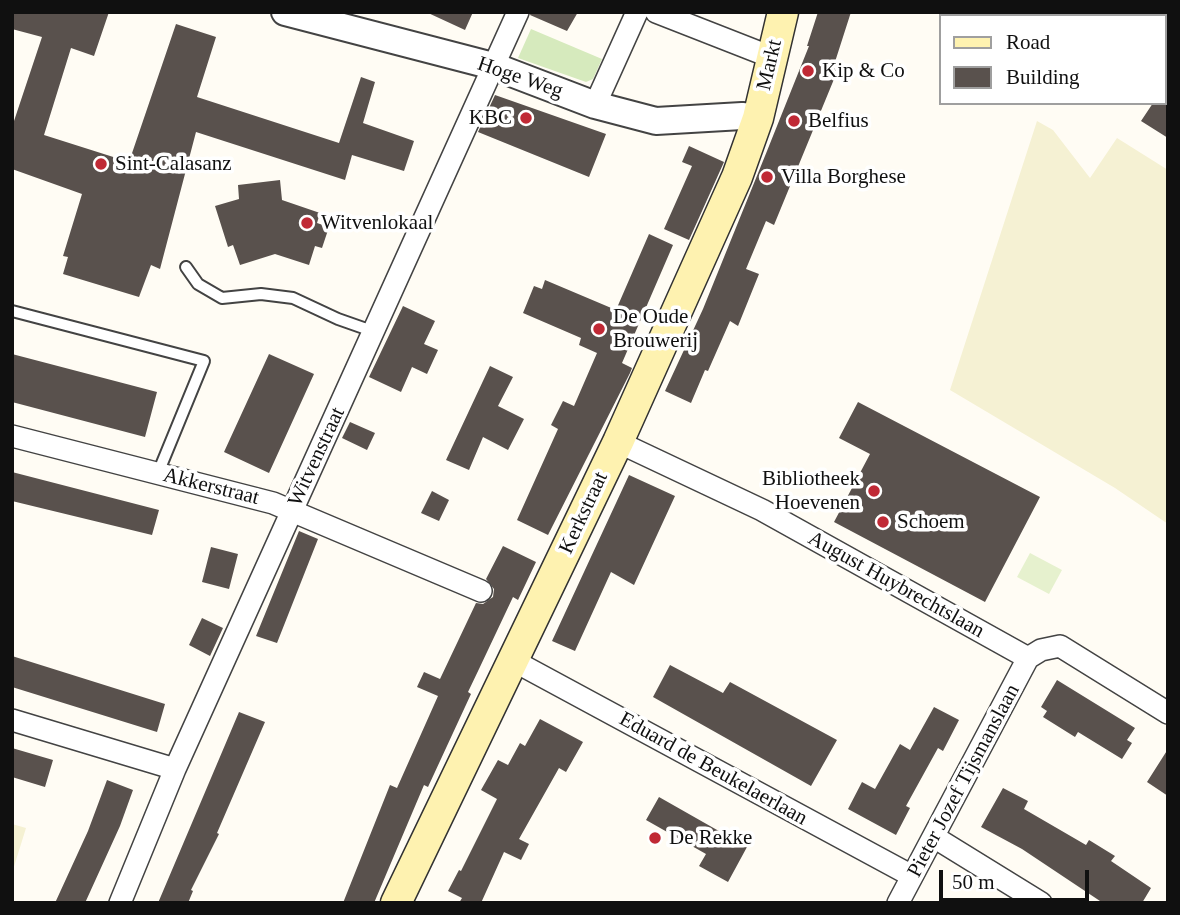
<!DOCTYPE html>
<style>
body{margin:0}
#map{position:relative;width:1180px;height:915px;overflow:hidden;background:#fffcf4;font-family:Georgia,serif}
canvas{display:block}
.frame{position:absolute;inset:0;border:14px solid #101010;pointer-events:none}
.legend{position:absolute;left:939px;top:14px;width:228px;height:91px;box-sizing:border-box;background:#fff;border:2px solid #9f9f9f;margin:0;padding:9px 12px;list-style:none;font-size:21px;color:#101010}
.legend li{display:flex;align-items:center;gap:14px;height:35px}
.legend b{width:35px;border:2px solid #9f9f9f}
.scale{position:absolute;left:939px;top:870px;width:150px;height:32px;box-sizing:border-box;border:4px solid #101010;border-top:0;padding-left:9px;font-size:21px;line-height:24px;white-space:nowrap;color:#101010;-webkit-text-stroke:5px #fff;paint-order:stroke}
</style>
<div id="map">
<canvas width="1180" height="915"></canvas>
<div class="frame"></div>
<ul class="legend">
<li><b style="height:9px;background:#fef2b0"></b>Road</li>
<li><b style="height:19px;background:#59514d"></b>Building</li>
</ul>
<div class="scale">50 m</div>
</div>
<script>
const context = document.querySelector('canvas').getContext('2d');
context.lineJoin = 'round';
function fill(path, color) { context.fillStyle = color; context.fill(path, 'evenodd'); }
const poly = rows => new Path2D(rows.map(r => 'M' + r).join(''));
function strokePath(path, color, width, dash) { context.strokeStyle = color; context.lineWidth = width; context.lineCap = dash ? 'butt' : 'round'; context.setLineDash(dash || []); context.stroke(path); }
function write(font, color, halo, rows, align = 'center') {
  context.font = font + ' Georgia,serif'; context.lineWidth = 7; context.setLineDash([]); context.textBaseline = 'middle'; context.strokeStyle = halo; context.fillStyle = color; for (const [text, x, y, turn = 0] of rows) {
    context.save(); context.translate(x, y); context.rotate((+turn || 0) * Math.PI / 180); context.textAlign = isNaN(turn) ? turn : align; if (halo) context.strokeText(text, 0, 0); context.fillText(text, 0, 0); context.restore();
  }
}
fill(poly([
 [1037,121,1053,130,1090,178,1117,138,1168,170,1168,524,1115,488,950,390],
 [12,824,26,828,12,873]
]), '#f5f1d3');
fill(poly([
 [531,29,602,59,593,79,586,82,518,58]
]), '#d6eabd');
fill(poly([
 [1030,553,1062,570,1049,594,1017,577]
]), '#e6f1ce');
fill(poly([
 [12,12,109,12,94,56,71,48,44,135,129,162,176,24,216,37,197,97,339,143,361,77,375,82,363,123,414,141,404,171,352,155,345,180,196,132,160,269,151,265,139,297,63,274,68,257,63,256,82,194,12,169,12,127,42,37,12,29],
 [426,12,473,12,465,30],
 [531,12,578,12,567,31,530,15],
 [818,12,851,12,834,65,839,67,774,225,766,221,746,269,759,274,738,326,730,321,708,371,705,370,691,403,665,391,703,309,767,151,809,46,807,46],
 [495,95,606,134,589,177,478,132],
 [1153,103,1168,103,1168,138,1141,121],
 [689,146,724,162,689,240,664,229,692,166,682,162],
 [280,180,282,200,320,213,317,223,329,227,322,248,315,246,309,265,275,254,240,265,233,245,228,247,215,206,239,199,238,185],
 [649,234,673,245,622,363,632,368,630,373,548,535,517,520,558,429,551,425,563,401,574,406,597,353,579,345,581,338,523,313,534,286,542,289,545,280,616,310],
 [403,306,435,321,424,344,438,350,427,374,412,367,401,392,369,377],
 [12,354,157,392,145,437,12,402],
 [269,354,314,374,269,473,224,452],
 [490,366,513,377,498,406,524,419,508,450,483,437,469,470,446,460],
 [858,402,1040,497,985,602,834,522,870,454,839,438],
 [350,422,375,433,367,450,342,438],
 [12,472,159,510,152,535,12,501],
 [629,475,675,496,634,585,611,572,575,651,552,641],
 [432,491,449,500,439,521,421,513],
 [299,531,318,539,277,643,256,636],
 [503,546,536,562,518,600,513,597,479,669,468,692,471,694,428,787,424,785,374,903,343,903,390,785,397,788,438,696,417,687,424,672,440,679,476,603,483,604,493,597,494,589,486,579],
 [211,547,238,554,229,589,202,582],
 [202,618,223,628,210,656,189,645],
 [12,656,165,704,157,732,12,687],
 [670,665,723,693,730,682,837,740,811,786,653,697],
 [1057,680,1135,728,1127,740,1132,743,1122,759,1078,732,1075,737,1043,717,1047,711,1041,707],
 [934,707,959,720,943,751,938,748,906,806,910,808,896,835,848,809,862,782,875,789,900,744,910,750],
 [239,712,265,722,217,833,219,834,191,890,193,891,188,903,158,903],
 [540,719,583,742,566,772,559,768,519,839,529,844,521,860,504,852,481,903,459,903,462,898,448,891,459,870,461,871,497,799,481,790,498,760,508,765,520,743,525,746],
 [12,748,53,760,45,787,12,777],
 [1168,749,1168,796,1147,782],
 [107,780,133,790,120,826,85,903,55,903,88,831],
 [1003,788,1028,801,1024,809,1086,845,1089,840,1115,856,1111,861,1151,888,1142,903,1103,903,1022,849,981,827],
 [659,797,747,847,728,882,699,866,706,854,646,820]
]), '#59514d');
const service = poly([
 [186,267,198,284,222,298,261,294,293,298,338,319,375,332],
 [12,311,204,361,158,473]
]);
const minor = poly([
 [656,12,771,57],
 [1062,12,1071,16],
 [1164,68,1168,70],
 [595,105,637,12],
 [12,436,273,503,481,591],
 [618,442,762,510,1028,658],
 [514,661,912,876],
 [12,720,175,769],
 [934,837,1041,903],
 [120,903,175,769,518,12],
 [898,903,1028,658,1041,650,1060,646,1168,713]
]);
const tertiary = poly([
 [285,12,493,66,595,105,656,121,742,116,758,118]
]);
const secondary = poly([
 [396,903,618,442,737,177,758,118,783,12]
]);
strokePath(service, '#434343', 14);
strokePath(minor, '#434343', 24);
strokePath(tertiary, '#434343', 30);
strokePath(secondary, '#323232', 33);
strokePath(service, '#fff', 10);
strokePath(minor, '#fff', 21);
strokePath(tertiary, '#fff', 26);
strokePath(secondary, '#fef2b0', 30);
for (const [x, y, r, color] of [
 [808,71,7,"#c02935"],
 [526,118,7,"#c02935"],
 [794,121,7,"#c02935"],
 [101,164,7,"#c02935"],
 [767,177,7,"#c02935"],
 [307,223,7,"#c02935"],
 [599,329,7,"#c02935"],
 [874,491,7,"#c02935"],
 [883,522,7,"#c02935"],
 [655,838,7,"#c02935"]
]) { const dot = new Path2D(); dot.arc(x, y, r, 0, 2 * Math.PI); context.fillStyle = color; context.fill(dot); strokePath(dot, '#fff', 2.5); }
write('21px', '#101010', '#fff', [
 ["Markt",770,65,-77],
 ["Hoge Weg",520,78,19],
 ["Witvenstraat",317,457,-65],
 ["Akkerstraat",211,487,14],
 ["Kerkstraat",584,513,-65],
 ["August Huybrechtslaan",896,585,29],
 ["Eduard de Beukelaerlaan",713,769,29],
 ["Pieter Jozef Tijsmanslaan",964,781,-62]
]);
write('21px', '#101010', '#fff', [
 ["Kip & Co",822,71],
 ["KBC",512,118,"right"],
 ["Belfius",808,121],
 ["Sint-Calasanz",115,164],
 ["Villa Borghese",781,177],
 ["Witvenlokaal",321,223],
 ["De Oude",613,317],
 ["Brouwerij",613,341],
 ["Bibliotheek",860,479,"right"],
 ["Hoevenen",860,503,"right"],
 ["Schoem",897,522],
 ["De Rekke",669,838]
], 'left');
</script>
